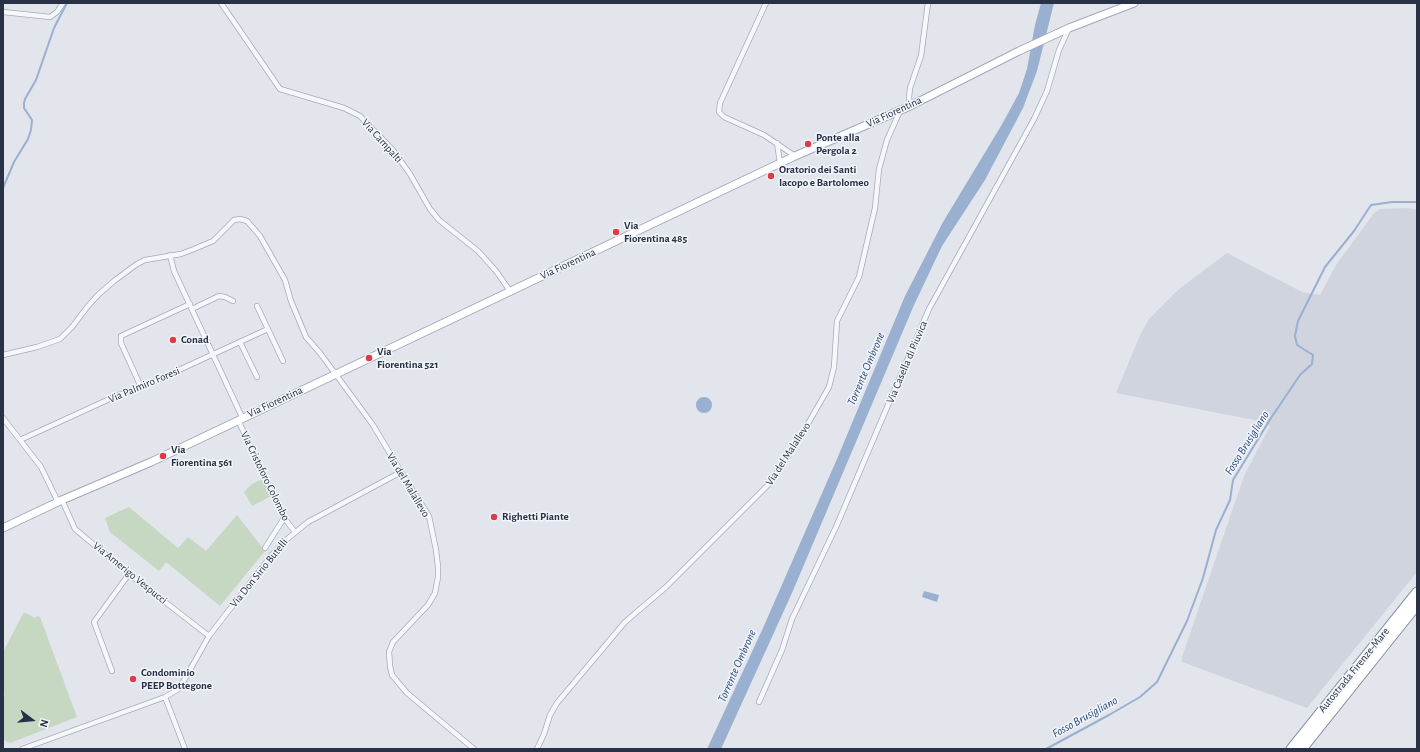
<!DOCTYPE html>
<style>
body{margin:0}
#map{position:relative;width:1420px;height:752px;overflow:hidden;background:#e2e5ec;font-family:"Alegreya Sans",sans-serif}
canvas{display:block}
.frame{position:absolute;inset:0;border:4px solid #283146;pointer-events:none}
.north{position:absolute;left:12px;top:700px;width:40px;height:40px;-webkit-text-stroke:3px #f2f5f9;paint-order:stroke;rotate:106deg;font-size:11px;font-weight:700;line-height:16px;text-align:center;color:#283146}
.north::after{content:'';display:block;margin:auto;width:14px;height:18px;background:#283146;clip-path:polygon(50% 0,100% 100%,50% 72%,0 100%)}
</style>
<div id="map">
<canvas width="1420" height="752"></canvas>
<div class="frame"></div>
<div class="north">N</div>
</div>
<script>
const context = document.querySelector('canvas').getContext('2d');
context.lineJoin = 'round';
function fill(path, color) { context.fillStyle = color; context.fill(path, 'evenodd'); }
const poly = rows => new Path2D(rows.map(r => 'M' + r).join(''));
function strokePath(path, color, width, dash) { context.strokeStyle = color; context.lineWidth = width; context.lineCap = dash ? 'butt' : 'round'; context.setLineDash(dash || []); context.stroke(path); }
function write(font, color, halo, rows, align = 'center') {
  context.font = font + ' "Alegreya Sans",sans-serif'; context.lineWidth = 3; context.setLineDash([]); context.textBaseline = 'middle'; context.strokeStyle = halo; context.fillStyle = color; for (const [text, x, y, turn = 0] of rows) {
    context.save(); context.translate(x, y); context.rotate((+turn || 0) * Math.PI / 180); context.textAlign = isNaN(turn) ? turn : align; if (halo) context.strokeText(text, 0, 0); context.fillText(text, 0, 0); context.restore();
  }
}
fill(poly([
 [1409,208,1417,210,1417,572,1307,708,1182,662,1182,657,1244,476,1270,426,1259,421,1116,393,1140,335,1149,319,1179,289,1227,253,1302,292,1320,295,1336,265,1374,213,1380,209]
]), '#d0d4de');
fill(poly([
 [262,479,271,496,252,506,244,492,252,484],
 [129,507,178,548,188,537,206,551,237,515,265,551,220,606,166,562,159,571,110,532,105,518],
 [24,612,35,618,37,616,40,617,77,717,10,743,3,740,3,696,5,695,3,688,3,652]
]), '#c6d7c2');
fill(poly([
 [1041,3,1054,3,1037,71,1023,108,985,180,942,246,914,305,792,593,721,749,707,749,763,628,837,459,905,296,943,222,1001,126,1019,93,1027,69,1035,25],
 '696 405a8 8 0 1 1 16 0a8 8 0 1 1-16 0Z',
 [924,591,939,595,937,602,922,597]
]), '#9ab0d0');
strokePath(poly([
 [3,188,14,162,28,139,31,130,32,120,24,108,24,103,25,99,36,80,54,28,67,3],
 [1046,749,1109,715,1140,697,1157,682,1187,621,1203,578,1216,530,1230,500,1233,480,1271,418,1300,375,1312,364,1313,355,1297,345,1295,336,1298,321,1325,267,1354,231,1371,205,1392,202,1417,202]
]), '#9ab0d0', 2);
const street = poly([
 [221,3,280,89,344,108,360,116,393,150,410,174,430,209,439,220,478,251,496,271,510,291],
 [766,3,720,103,719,112,724,117,764,135,795,156],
 [3,12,50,17,57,12,63,3],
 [910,106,909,97,910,88,921,56,928,3],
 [777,143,780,163],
 [170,255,174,271,242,417],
 [257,306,283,361],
 [192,309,219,296,225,297,233,301],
 [240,342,257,377],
 [3,355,37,347,60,339,72,327,88,306,99,294,114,281,137,264,145,260,181,254,194,249,213,241,234,220,240,219,247,221,260,236,285,280,291,301,306,337,320,353,373,425,401,472,429,516,436,550,438,567,438,577,435,593,428,605,393,642,389,652,390,666,392,675,407,693,474,749],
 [141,387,121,343,121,336,190,304],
 [3,418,41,467,58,502],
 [238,420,284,518,295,532],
 [20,440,116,396,144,386,268,329],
 [62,500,75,529,129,574,209,636],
 [265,548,284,518],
 [112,671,94,622,129,574],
 [165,697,185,749],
 [759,702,782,650,792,619,836,527,929,309,1034,119,1047,91,1059,50,1069,28],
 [22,749,165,697,177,690,182,684,209,636,271,556,286,540,308,522,401,472],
 [537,749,544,734,550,715,557,703,625,622,666,587,770,483,798,441,829,387,834,367,837,321,859,277,875,208,879,169,887,140,900,111]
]);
const primary = poly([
 [3,528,62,500,151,462,795,156,910,106,1019,51,1069,28,1134,3]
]);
const highway = poly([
 [1291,749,1417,592],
 [1302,749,1417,605]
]);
strokePath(street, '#a6abb7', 6);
strokePath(primary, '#a0a8b9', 9);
strokePath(highway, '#8891a5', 11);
strokePath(street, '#f6f7fa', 4.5);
strokePath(primary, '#fff', 7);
strokePath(highway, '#fff', 9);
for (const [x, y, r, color] of [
 [808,144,4,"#dd3b47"],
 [771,176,4,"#dd3b47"],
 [616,232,4,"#dd3b47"],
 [173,340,4,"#dd3b47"],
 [369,358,4,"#dd3b47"],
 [163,456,4,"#dd3b47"],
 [494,517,4,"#dd3b47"],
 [133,679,4,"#dd3b47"]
]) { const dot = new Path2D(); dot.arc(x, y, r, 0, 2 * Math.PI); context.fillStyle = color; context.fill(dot); strokePath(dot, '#f2f5f9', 1.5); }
write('11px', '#283146', '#f2f5f9', [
 ["Via Fiorentina",894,112,-25],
 ["Via Campalti",382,141,48],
 ["Via Fiorentina",568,264,-25],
 ["Via Casella di Piuvica",907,362,-67],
 ["Via Palmiro Foresi",144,385,-23],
 ["Via Fiorentina",275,402,-25],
 ["Via del Malallevo",788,454,-57],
 ["Via Cristoforo Colombo",265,476,64],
 ["Via del Malallevo",408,485,59],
 ["Via Amerigo Vespucci",130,573,39],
 ["Via Don Sirio Butelli",259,573,-51],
 ["Autostrada Firenze-Mare",1354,670,-51]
]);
write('bold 11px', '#283146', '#f2f5f9', [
 ["Ponte alla",816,138],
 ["Pergola 2",816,151],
 ["Oratorio dei Santi",779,170],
 ["Iacopo e Bartolomeo",779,183],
 ["Via",624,226],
 ["Fiorentina 485",624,239],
 ["Conad",181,340],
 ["Via",377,352],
 ["Fiorentina 521",377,365],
 ["Via",171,450],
 ["Fiorentina 561",171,463],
 ["Righetti Piante",502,517],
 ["Condominio",141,673],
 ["PEEP Bottegone",141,686]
], 'left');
write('italic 12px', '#2d4c7f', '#f2f5f9', [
 ["Torrente Ombrone",866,369,-67],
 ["Fosso Brusigliano",1247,443,-58],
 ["Torrente Ombrone",737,666,-66],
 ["Fosso Brusigliano",1085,717,-29]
]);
</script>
